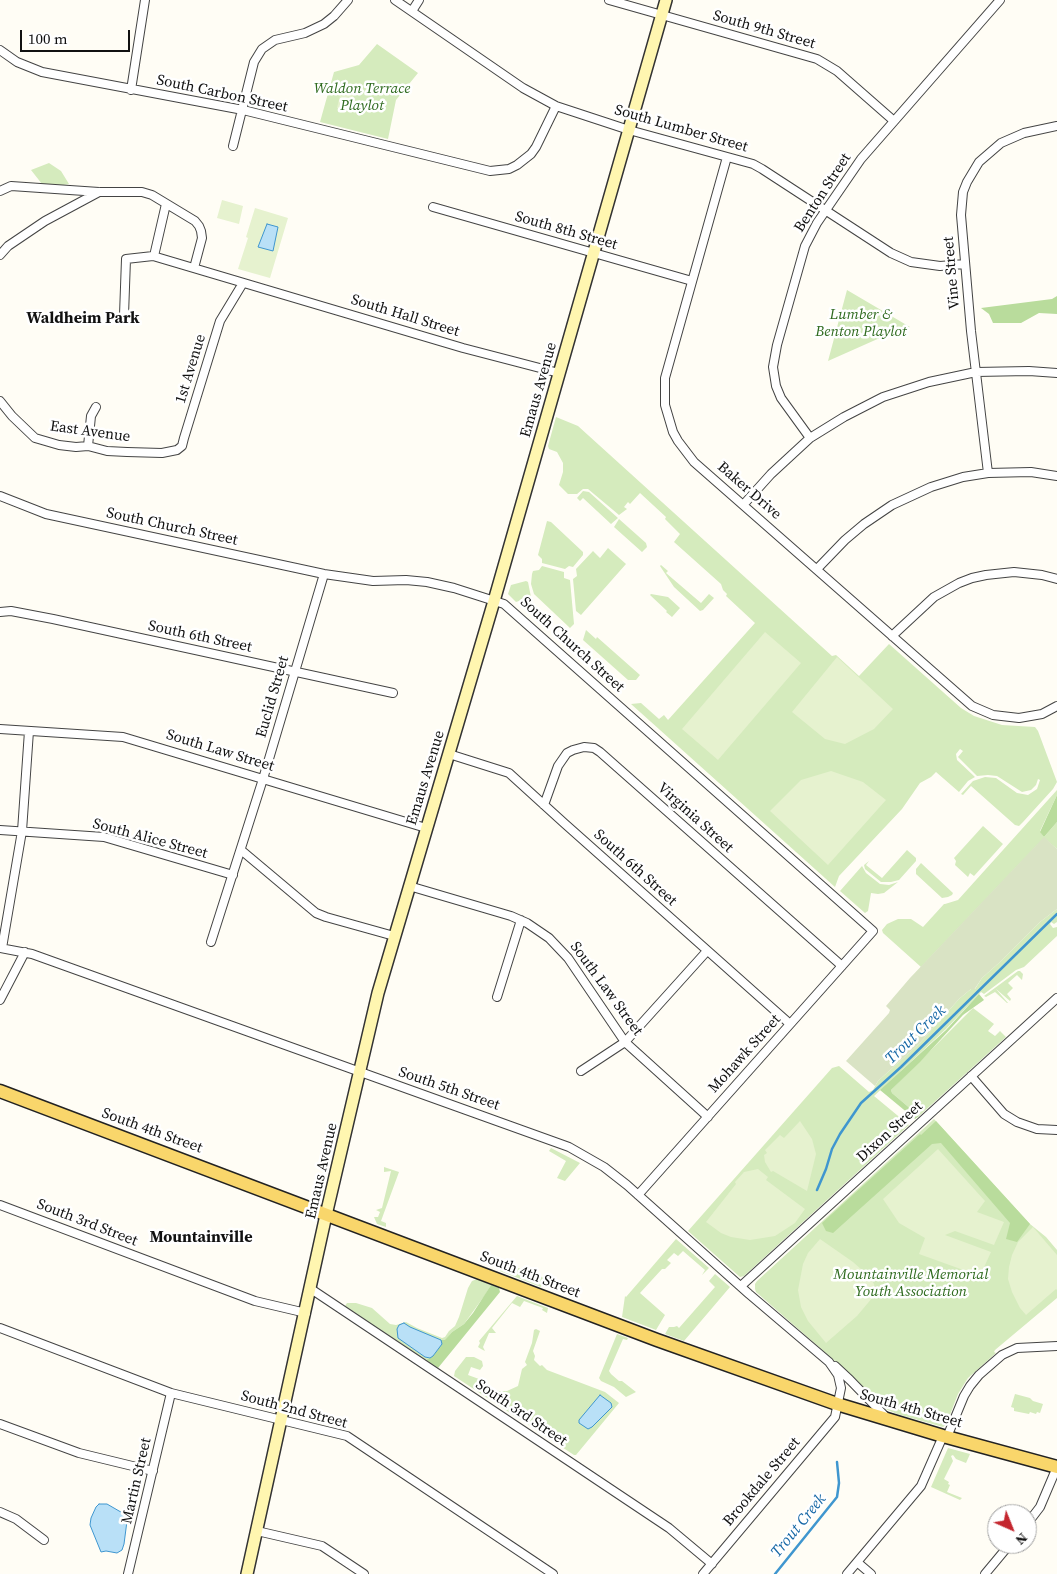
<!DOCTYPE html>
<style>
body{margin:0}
#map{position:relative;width:1057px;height:1574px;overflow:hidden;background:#fffdf5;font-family:"Source Serif 4",serif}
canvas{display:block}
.north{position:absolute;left:987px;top:1504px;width:50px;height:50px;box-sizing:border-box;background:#fff;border:1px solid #a0a0a0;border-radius:50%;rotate:136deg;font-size:14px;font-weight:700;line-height:20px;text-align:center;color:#111}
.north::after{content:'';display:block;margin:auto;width:18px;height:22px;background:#c4262e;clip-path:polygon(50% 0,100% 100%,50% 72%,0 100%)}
.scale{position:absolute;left:20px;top:30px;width:110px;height:22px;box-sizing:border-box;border:2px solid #111;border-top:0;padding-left:6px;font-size:15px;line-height:18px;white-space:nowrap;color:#111;-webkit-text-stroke:4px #fff;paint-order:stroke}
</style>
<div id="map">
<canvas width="1057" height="1574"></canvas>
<div class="north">N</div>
<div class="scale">100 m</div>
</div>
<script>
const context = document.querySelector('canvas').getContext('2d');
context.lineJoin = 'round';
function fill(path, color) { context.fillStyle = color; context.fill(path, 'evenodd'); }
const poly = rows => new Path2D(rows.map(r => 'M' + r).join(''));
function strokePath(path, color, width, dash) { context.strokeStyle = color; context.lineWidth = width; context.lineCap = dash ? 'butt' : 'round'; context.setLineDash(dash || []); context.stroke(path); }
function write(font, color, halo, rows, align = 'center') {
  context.font = font + ' "Source Serif 4",serif'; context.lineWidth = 5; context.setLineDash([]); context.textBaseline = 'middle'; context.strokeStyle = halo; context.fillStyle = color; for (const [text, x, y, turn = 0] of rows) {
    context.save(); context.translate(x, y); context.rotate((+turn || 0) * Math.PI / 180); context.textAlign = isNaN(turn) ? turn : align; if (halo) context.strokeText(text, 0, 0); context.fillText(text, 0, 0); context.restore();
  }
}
fill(poly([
 [377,44,418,73,396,100,388,139,320,122,334,72,359,65],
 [49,163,61,171,69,184,58,186,42,184,31,170],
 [847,290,910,327,882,337,828,361],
 [556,417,578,426,832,656,836,655,859,676,889,644,961,708,974,716,1002,725,1035,727,1038,731,1057,782,1053,789,1023,822,1019,826,1015,825,971,786,963,795,961,794,973,781,985,777,996,778,1017,793,1028,795,1037,789,1040,780,1038,779,1036,785,1031,790,1022,792,997,776,988,775,977,776,958,757,963,751,960,749,956,754,957,760,975,777,968,781,959,792,936,772,931,777,920,783,902,809,839,876,835,887,631,704,641,703,659,719,664,715,668,720,755,623,726,596,727,594,723,590,721,584,674,542,680,534,665,519,666,517,640,493,630,504,628,502,624,507,627,509,619,515,588,489,583,489,577,494,568,494,559,485,563,472,563,463,557,452,549,449,548,446],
 [583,491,589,492,618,518,611,524,583,498,580,501,577,498],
 [619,519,646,543,647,547,642,552,614,527],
 [547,521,551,522,583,552,583,555,573,567,569,566,565,569,542,563,542,559,538,555],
 [608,548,626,564,581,615,576,611,573,579,577,576,576,569,593,551,600,558],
 [661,565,668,571,666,573,701,603,709,594,714,598,703,610,700,611,674,587,660,566],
 [542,566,564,572,564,578,570,580,574,624,570,628,534,594,531,584,532,574,533,571,539,570],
 [526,581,528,582,531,597,516,602,508,594,511,585],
 [651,594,668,597,680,608,672,617,666,612,667,611,650,595],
 [586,630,596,639,597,637,640,675,636,680,628,680,583,640],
 [1057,790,1057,795,1040,831,1044,837,1057,822,1057,849,1044,838,921,967,883,933,882,930,887,924,898,919,911,919,923,927,944,904,945,904,958,900],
 [983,826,1003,844,974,876,970,873,968,877,955,865,956,861,954,858],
 [907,850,916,858,916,861,899,880,891,882,881,882,865,869,864,865,869,861,866,865,882,878],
 [921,863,953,893,952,895,948,897,942,898,916,874,916,869],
 [862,866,866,873,880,884,889,885,898,882,884,893,878,894,871,893,868,911,865,913,840,891],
 [1057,909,1057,922,1054,924,1051,922,1050,924,1053,928,1057,927,1057,936,1024,967,1016,970,984,994,981,992,946,1029,874,1096,909,1125,744,1276,740,1277,688,1231,832,1068,839,1066,869,1092,873,1090,878,1081,919,1044,959,999,971,989,975,989,982,978,1000,962,1040,922],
 [1018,971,1020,971,1023,974,1022,980,1017,975,1008,983,1013,988,1007,994,1011,999,1010,1001,996,989,1008,1003,1007,1003,995,992,986,997,984,996],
 [973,1008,994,1024,988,1031,995,1036,1000,1031,1006,1037,919,1116,892,1093,891,1090],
 [934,1119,1030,1224,1046,1237,1057,1250,1057,1298,995,1350,994,1352,996,1353,968,1378,958,1394,946,1425,943,1427,897,1414,881,1407,836,1362,756,1292,755,1289,755,1284,757,1281],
 [551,1148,580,1163,565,1181,557,1178,566,1161,549,1151],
 [384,1167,399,1172,381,1221,386,1223,386,1227,377,1224,374,1217,378,1217,380,1212,376,1210,382,1208,391,1171,384,1172],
 [676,1239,709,1268,702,1275,705,1270,683,1251,678,1256,674,1253,667,1260,671,1263,665,1269,662,1269,640,1293,665,1315,656,1330,622,1317,625,1296,626,1297],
 [505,1263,545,1278,541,1287,500,1271],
 [715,1274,730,1287,684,1341,665,1334,669,1327,674,1327,677,1326,679,1328,715,1287,709,1281],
 [477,1279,491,1285,485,1295,464,1324,452,1332,433,1356,426,1360,345,1306,347,1303,356,1303,372,1308,390,1324,396,1325,406,1322,417,1328,442,1338,445,1337,449,1331,455,1326,459,1317,468,1288,472,1281],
 [517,1296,548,1308,547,1313,542,1310,543,1308,524,1301,520,1307,512,1303,492,1328,496,1333,489,1333,483,1347,485,1351,481,1349,478,1347,480,1343,479,1341],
 [536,1329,540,1331,533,1351,535,1356,534,1360,540,1366,542,1365,547,1370,605,1392,619,1403,576,1455,574,1455,454,1376,455,1371,466,1357,474,1357,482,1361,483,1366,480,1370,471,1367,468,1375,479,1379,487,1387,499,1391,507,1391,518,1386,522,1369,527,1365,525,1362,532,1343,534,1330],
 [617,1334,628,1338,627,1340,623,1339,609,1371,611,1374,619,1381,622,1381,636,1392,626,1397,614,1387,601,1381,599,1378],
 [1015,1394,1030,1398,1033,1401,1043,1404,1040,1413,1037,1412,1036,1414,1030,1412,1029,1414,1014,1411,1014,1408,1011,1407],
 [948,1448,970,1454,966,1463,956,1459,953,1455,951,1456,953,1461,944,1479,949,1482,948,1484,950,1485,947,1492,962,1498,960,1500,931,1487]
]), '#d5ebbd');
fill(poly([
 [1057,296,1057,314,1039,313,1021,323,993,323,989,314,981,308,1052,299],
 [1057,795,1057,822,1044,837,1040,832],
 [979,994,984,1000,963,1015,920,1062,891,1090,892,1093,919,1116,915,1119,880,1090,946,1030],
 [936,1121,1030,1224,1017,1242,1006,1239,1010,1223,941,1143,932,1144,833,1233,826,1231,822,1223,920,1134,921,1135],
 [491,1285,499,1288,500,1292,438,1368,426,1360,433,1356,442,1344,441,1340,445,1340,452,1332,464,1324,473,1313]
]), '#b9dc9c');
fill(poly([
 [1044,837,1057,849,1057,909,1040,922,1000,962,982,978,974,990,971,989,959,999,919,1044,878,1081,875,1086,846,1061,889,1013,890,1010,886,1006,910,978]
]), '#d9e3c4');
fill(poly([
 [342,87,355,90,350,111,337,108],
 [222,200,243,206,239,224,217,218],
 [255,208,288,218,270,278,238,269,248,238,246,237],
 [765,632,801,663,718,760,682,729],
 [837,657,893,709,874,729,845,744,825,739,792,712],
 [831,771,863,782,886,800,828,865,770,811,801,780],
 [800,1121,812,1139,816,1154,807,1191,773,1171,771,1172,765,1162,764,1155,767,1153,765,1150,780,1135,784,1138],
 [938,1149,985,1201,977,1212,1004,1222,994,1245,955,1231,945,1235,991,1252,980,1276,919,1254,925,1238,899,1223,883,1199],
 [758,1169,768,1177,766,1180,805,1209,795,1223,775,1236,750,1240,731,1237,721,1233,706,1222,736,1184,735,1182,744,1172],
 [1033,1227,1057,1255,1057,1290,1056,1289,1026,1315,1020,1308,1012,1292,1008,1279,1009,1267,1012,1255,1018,1242],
 [820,1239,853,1262,870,1277,874,1284,875,1291,873,1297,857,1316,826,1343,808,1321,801,1307,798,1290,803,1264,808,1253]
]), '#e6f2cf');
const water = poly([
 [267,224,278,227,273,251,258,247,267,224],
 [404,1323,410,1327,441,1340,442,1344,433,1356,430,1358,425,1357,398,1338,397,1329,399,1325,404,1323],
 [600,1395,611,1403,612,1407,592,1427,588,1429,579,1423,579,1420,600,1395],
 [99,1504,107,1504,126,1515,127,1521,124,1544,122,1550,117,1553,106,1551,101,1552,90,1525,91,1518,96,1507,99,1504]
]);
fill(water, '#b9e0f7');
strokePath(water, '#3f96cf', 1);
strokePath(poly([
 [817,1190,826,1169,832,1149,840,1134,861,1103,901,1067,1057,914],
 [775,1574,837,1497,839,1483,837,1462]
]), '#3f96cf', 2.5);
const street = poly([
 [395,0,523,88,556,106,629,130,753,164,762,169,891,253,911,262,940,266,965,264],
 [609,0,817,59,837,71,894,121],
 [412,11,419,0],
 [0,50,17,62,42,72,243,110,490,171,509,169,517,165,531,154,536,147,556,106],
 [131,90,145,0],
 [233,146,254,62,262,49,275,40,305,33,324,24,334,16,348,0],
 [727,157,665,378,665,405,673,432,678,441,694,462,972,706,993,715,1019,718,1042,714,1057,706],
 [0,191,11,186,99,192,142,192,152,195,195,221,199,226,201,231,202,238,194,268],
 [433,207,692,281],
 [0,255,8,246,45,221,99,192],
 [154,256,166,204],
 [124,315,126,259,153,256,463,348,559,373],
 [0,401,12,416,35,438,59,445,76,447,88,446,107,451,127,452,162,453,177,450,182,446,184,438,220,321,243,283],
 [810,438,781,398,776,386,773,367,777,345,805,246,817,223,861,159,1000,0],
 [88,446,91,416,96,407],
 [988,473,971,331,961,215,963,192,967,182,979,162,1001,143,1024,133,1057,126],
 [0,496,46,514,324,574,373,581,406,580,427,582,454,588,504,604,873,931,638,1195],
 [744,504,771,474,810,438,844,417,883,397,929,382,976,372,1029,371,1057,373],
 [817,569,845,540,864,524,892,505,931,487,963,477,988,473,1031,472,1057,476],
 [0,612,11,611,53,619,393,693],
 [892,636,934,597,959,583,972,578,986,575,1014,572,1042,575,1057,579],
 [0,729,123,737,426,828],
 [449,754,509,773,564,823,790,1024],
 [544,805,558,766,567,753,573,750,584,747,594,748,600,752,842,966],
 [0,830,104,837,233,875],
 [241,850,316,913,326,917,394,936],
 [409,886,511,916,527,923,549,938,568,958,625,1042,708,1117],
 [211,942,263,779,324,574],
 [0,948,32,954,569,1147,604,1167,627,1185,749,1294,829,1362,838,1375,841,1388,835,1417,703,1574],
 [2,948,22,831,29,731],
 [497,997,521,920],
 [0,1000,25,952],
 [581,1071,625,1042,707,951],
 [971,1076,1004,1114,1017,1122,1037,1129,1057,1130],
 [0,1205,255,1301,306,1313],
 [741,1286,1057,998],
 [311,1289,669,1528,712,1564],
 [0,1328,171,1393,347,1436,553,1574],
 [835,1366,850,1380,885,1416],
 [0,1424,79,1453,153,1471],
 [947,1437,964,1396,970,1386,979,1375,1002,1355,1017,1348,1057,1346],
 [0,1512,16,1519,44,1540],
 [1027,1524,1040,1507,1057,1467],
 [257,1531,322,1546,364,1574],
 [857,1562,871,1574],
 [128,1574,171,1393],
 [847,1574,921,1486,943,1436],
 [985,1574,1010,1544]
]);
const secondary = poly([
 [247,1574,326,1215,378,993,494,601,666,0]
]);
const primary = poly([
 [0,1091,657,1340,837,1404,943,1436,1057,1467]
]);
strokePath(street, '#444', 10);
strokePath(secondary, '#333', 14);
strokePath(primary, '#222', 15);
strokePath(street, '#fff', 8);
strokePath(secondary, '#fff6b0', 11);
strokePath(primary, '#f9d66b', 12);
write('15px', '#111', '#fff', [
 ["South 9th Street",764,30,16],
 ["South Carbon Street",222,94,12],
 ["South Lumber Street",681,129,16],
 ["Benton Street",823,193,-57],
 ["South 8th Street",566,231,16],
 ["Vine Street",952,273,-95],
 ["South Hall Street",405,316,17],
 ["1st Avenue",191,369,-73],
 ["Emaus Avenue",539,390,-74],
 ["East Avenue",90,432,8],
 ["Baker Drive",749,491,41],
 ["South Church Street",172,527,12],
 ["South 6th Street",200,637,12],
 ["South Church Street",572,645,42],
 ["Euclid Street",273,697,-74],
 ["South Law Street",220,751,17],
 ["Emaus Avenue",426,778,-73],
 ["Virginia Street",695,818,42],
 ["South Alice Street",150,839,15],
 ["South 6th Street",635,868,42],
 ["South Law Street",606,989,54],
 ["Mohawk Street",745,1054,-48],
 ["South 5th Street",449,1089,19],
 ["South 4th Street",152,1131,20],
 ["Dixon Street",890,1132,-42],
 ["Emaus Avenue",322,1171,-77],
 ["South 3rd Street",87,1223,21],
 ["South 4th Street",530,1275,21],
 ["South 4th Street",911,1409,16],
 ["South 2nd Street",294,1410,15],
 ["South 3rd Street",521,1413,34],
 ["Martin Street",137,1481,-77],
 ["Brookdale Street",762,1482,-50]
]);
write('italic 15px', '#2f6b1f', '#fff', [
 ["Waldon Terrace",362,89],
 ["Playlot",362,106],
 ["Lumber &",861,315],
 ["Benton Playlot",861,332],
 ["Mountainville Memorial",911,1275],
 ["Youth Association",911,1292]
]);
write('bold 16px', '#111', '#fff', [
 ["Waldheim Park",83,319],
 ["Mountainville",201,1238]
]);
write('italic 16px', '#1768a6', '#fff', [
 ["Trout Creek",916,1035,-44],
 ["Trout Creek",799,1526,-51]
]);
</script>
